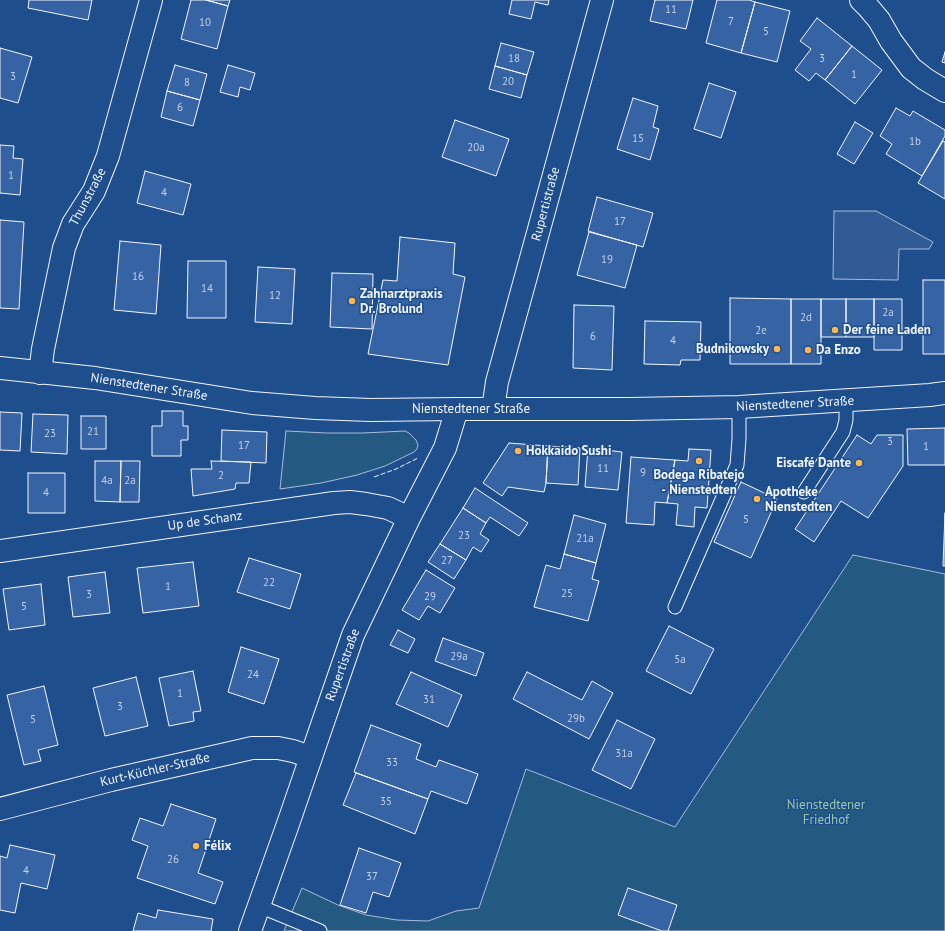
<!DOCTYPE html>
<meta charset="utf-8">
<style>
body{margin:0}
canvas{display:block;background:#1f4e8c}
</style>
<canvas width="945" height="931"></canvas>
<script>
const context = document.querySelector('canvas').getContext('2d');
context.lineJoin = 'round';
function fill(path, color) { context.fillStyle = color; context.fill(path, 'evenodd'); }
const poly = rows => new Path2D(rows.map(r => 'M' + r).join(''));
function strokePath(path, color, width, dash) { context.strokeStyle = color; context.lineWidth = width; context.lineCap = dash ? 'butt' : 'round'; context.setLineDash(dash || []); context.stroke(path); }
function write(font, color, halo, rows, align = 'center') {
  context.font = font + ' "PT Sans",sans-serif'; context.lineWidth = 3; context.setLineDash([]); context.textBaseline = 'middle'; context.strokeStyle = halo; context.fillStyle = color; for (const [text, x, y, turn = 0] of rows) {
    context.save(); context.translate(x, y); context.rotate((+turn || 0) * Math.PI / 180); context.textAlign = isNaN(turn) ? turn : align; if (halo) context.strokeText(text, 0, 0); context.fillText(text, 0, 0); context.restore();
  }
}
const green = poly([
 [286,431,326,433,363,433,405,431,409,433,416,440,418,445,417,449,414,452,385,466,357,475,321,483,280,489,286,431],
 [853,555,945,574,945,931,284,931,302,888,338,905,366,915,397,920,428,921,456,911,479,908,526,769,675,827,853,555]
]);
fill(green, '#245a82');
strokePath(green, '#a8bbd7', 1);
const parking = poly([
 [834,211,876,211,933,242,929,249,899,249,898,280,833,279,834,211]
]);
fill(parking, '#305b95');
strokePath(parking, '#a8bbd7', 1);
const building = poly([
 [29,0,92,0,88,20,28,8,29,0],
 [191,0,206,0,228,6,217,49,181,39,191,0],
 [206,0,230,0,228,6,206,0],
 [512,0,549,0,548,5,535,2,531,19,509,14,512,0],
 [655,0,693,0,686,29,650,21,655,0],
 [717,0,749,0,755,2,741,53,706,43,717,0],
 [755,2,790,11,777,62,741,53,755,2],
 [817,18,852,46,825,80,816,73,809,81,795,70,811,49,800,41,817,18],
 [501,43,534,52,527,75,495,66,501,43],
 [852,46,882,70,855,104,825,80,852,46],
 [0,48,32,57,18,103,0,98,0,48],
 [945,52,945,63,942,62,945,52],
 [175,65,207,74,200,100,167,91,175,65],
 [228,65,255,73,250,90,240,87,238,97,220,92,228,65],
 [495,66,527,75,521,98,489,89,495,66],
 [709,83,736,92,721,138,694,129,709,83],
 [167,91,200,100,193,126,161,117,167,91],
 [633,98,658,106,653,127,659,129,650,160,617,149,633,98],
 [896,108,910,116,913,111,945,130,945,136,922,176,886,154,892,144,880,136,896,108],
 [455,120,509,139,496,176,442,157,455,120],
 [855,122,873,133,854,164,837,154,855,122],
 [943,141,945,142,945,199,918,183,943,141],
 [0,145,14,146,13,158,23,159,20,195,0,193,0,145],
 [145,171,191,184,183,215,137,203,145,171],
 [597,197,653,213,643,247,588,231,597,197],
 [0,220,24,222,19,309,0,308,0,220],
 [589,232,637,245,625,288,577,275,589,232],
 [400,237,455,243,453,274,465,277,448,365,368,354,383,280,397,281,400,237],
 [120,241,161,245,156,314,114,310,120,241],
 [188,261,226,261,226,318,187,318,188,261],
 [258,267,295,269,292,324,255,322,258,267],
 [332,273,373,274,372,329,330,327,332,273],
 [923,280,945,280,945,354,923,354,923,280],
 [730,298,791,299,791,364,730,364,730,298],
 [791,299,821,299,821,364,791,364,791,299],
 [821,299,846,299,846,337,821,337,821,299],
 [846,299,874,299,874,337,846,337,846,299],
 [874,299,902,299,902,350,874,350,874,299],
 [574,305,614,306,612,370,573,368,574,305],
 [645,321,701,322,700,360,681,360,680,365,644,364,645,321],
 [162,411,183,411,183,426,188,426,188,440,181,440,181,456,152,456,152,426,162,426,162,411],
 [0,412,22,413,20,451,0,450,0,412],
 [33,414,68,415,67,454,31,452,33,414],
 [81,416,106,416,106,449,81,449,81,416],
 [945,428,945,465,908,465,907,429,945,428],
 [222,430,267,432,266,463,221,461,222,430],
 [857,435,871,444,877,435,903,435,903,466,868,518,841,501,814,542,795,529,857,435],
 [509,443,548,446,546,483,544,492,508,487,502,496,483,483,509,443],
 [548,446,580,448,578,485,546,483,548,446],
 [588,448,622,452,618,490,585,487,588,448],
 [689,449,711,450,707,508,695,507,694,527,676,525,678,504,667,503,675,460,688,461,689,449],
 [631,457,675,460,667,503,655,502,654,525,626,523,631,457],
 [95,461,121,461,120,502,95,501,95,461],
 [121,461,140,461,139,502,120,502,121,461],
 [211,461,251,462,249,483,236,483,235,489,193,496,191,469,212,469,211,461],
 [28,473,65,473,65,513,28,513,28,473],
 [741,482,777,499,751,558,714,542,741,482],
 [475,488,528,523,519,536,490,517,486,523,463,508,475,488],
 [463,508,486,523,480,534,489,540,481,552,473,547,466,560,440,544,463,508],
 [945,513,945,566,943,566,945,513],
 [574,515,606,524,596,563,564,554,574,515],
 [440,544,466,560,454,579,428,562,440,544],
 [564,554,596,563,592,579,599,581,588,621,534,607,546,565,560,569,564,554],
 [249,558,301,574,290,609,237,592,249,558],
 [193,562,199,606,143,613,137,568,193,562],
 [426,570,455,588,440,613,428,606,419,620,402,610,426,570],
 [105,572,110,613,73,617,68,577,105,572],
 [41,584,45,625,9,630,3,589,41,584],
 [669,626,714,649,691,694,646,671,669,626],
 [398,630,415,639,408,653,390,645,398,630],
 [443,638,484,653,476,676,435,661,443,638],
 [241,647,279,659,264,704,228,692,241,647],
 [193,671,201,711,193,712,194,721,169,726,159,678,193,671],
 [411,672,462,695,448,727,396,704,411,672],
 [527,672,582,700,592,681,613,693,589,739,513,699,527,672],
 [136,677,148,726,105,736,93,688,136,677],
 [44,686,58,745,38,750,41,761,24,765,7,695,44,686],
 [617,720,655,739,631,789,592,770,617,720],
 [371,725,421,744,416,759,436,767,439,760,478,774,467,804,431,791,428,799,354,772,371,725],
 [356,773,428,799,415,834,343,805,356,773],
 [171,804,216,819,198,873,223,882,215,904,137,878,148,846,132,840,140,818,163,826,171,804],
 [10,845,55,855,47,889,21,883,15,913,0,910,0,856,7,858,10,845],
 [359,848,401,863,389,897,373,892,366,913,340,905,359,848],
 [628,888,677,905,668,931,662,931,618,915,628,888],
 [158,910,213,919,211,931,133,931,138,913,156,918,158,910]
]);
fill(building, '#3563a3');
strokePath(building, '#f2f6ff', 1);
const service = poly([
 [804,492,843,432,846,420,846,401],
 [675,607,737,465,739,439,739,407],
 [259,906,320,931]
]);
const minor = poly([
 [861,0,868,7,879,20,891,41,911,68,925,79,945,91],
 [40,373,43,349,64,248,73,224,94,191,108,156,151,0],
 [493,409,497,382,602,0],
 [0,551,334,503,350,502,366,504,388,508,409,518],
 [0,809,111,780,226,754,252,748,278,748,293,751,310,757],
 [250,931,288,824,353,635,409,518,445,448,457,409]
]);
const tertiary = poly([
 [0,368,95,378,252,403,315,408,371,410,457,409,630,409,739,407,930,395,945,393]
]);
strokePath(service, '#f2f6ff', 15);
strokePath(minor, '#f2f6ff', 24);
strokePath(tertiary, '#f2f6ff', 24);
strokePath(service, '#1f4e8c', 13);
strokePath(minor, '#1f4e8c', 22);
strokePath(tertiary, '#1f4e8c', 22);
strokePath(poly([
 [374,477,396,469,418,458]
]), '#f2f6ff', 1, [5, 2]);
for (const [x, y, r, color] of [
 [352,301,4,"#ffb74d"],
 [835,330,4,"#ffb74d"],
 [777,349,4,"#ffb74d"],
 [808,350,4,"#ffb74d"],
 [518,451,4,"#ffb74d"],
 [699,461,4,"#ffb74d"],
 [859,463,4,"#ffb74d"],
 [757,499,4,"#ffb74d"],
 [196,846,4,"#ffb74d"]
]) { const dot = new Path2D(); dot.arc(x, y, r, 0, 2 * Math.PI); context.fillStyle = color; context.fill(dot); strokePath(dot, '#1f4e8c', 1.5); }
write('11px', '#c3d1e8', null, [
 ["11",671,10],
 ["7",731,22],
 ["10",205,23],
 ["5",766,32],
 ["18",514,59],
 ["3",822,59],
 ["1",854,75],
 ["3",13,77],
 ["20",508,82],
 ["8",187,83],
 ["6",180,108],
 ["15",638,139],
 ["1b",915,142],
 ["20a",476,148],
 ["1",11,176],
 ["4",164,193],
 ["17",620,222],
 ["19",607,260],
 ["16",138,277],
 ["14",207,289],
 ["12",275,296],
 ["2a",888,313],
 ["2d",806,318],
 ["2e",761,331],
 ["6",593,337],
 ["4",673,341],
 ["21",93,432],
 ["23",50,434],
 ["3",890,442],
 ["17",244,446],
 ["1",926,447],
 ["11",603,469],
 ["9",643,473],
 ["2",221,476],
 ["4a",107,481],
 ["2a",130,481],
 ["4",46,493],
 ["5",746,520],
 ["23",464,536],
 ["21a",585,539],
 ["27",447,561],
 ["22",269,583],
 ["1",168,587],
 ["25",567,594],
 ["3",89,595],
 ["29",430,597],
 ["5",24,607],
 ["29a",459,657],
 ["5a",680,660],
 ["24",253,675],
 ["1",180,694],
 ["31",429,700],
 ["3",120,707],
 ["29b",576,719],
 ["5",33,720],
 ["31a",624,754],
 ["33",392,763],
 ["35",386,802],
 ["26",173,860],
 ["4",26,871],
 ["37",372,877]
]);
write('13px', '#f2f6ff', '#1f4e8c', [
 ["Thunstraße",88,197,-62],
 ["Rupertistraße",546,204,-75],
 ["Nienstedtener Straße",149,387,9],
 ["Nienstedtener Straße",795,404,-3],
 ["Nienstedtener Straße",471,409],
 ["Up de Schanz",205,521,-8],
 ["Rupertistraße",343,665,-70],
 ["Kurt-Küchler-Straße",155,770,-13]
]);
write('bold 13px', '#f2f6ff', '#1f4e8c', [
 ["Zahnarztpraxis",360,294],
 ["Dr. Brolund",360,309],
 ["Der feine Laden",843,330],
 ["Budnikowsky",769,349,"right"],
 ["Da Enzo",816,350],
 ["Hokkaido Sushi",526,451],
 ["Eiscafé Dante",851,463,"right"],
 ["Bodega Ribatejo",699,475,"center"],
 ["- Nienstedten",699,490,"center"],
 ["Apotheke",765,492],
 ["Nienstedten",765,507],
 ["Félix",204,846]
], 'left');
write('13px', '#97c8a6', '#1f4e8c', [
 ["Nienstedtener",826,805],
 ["Friedhof",826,820]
]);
</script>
